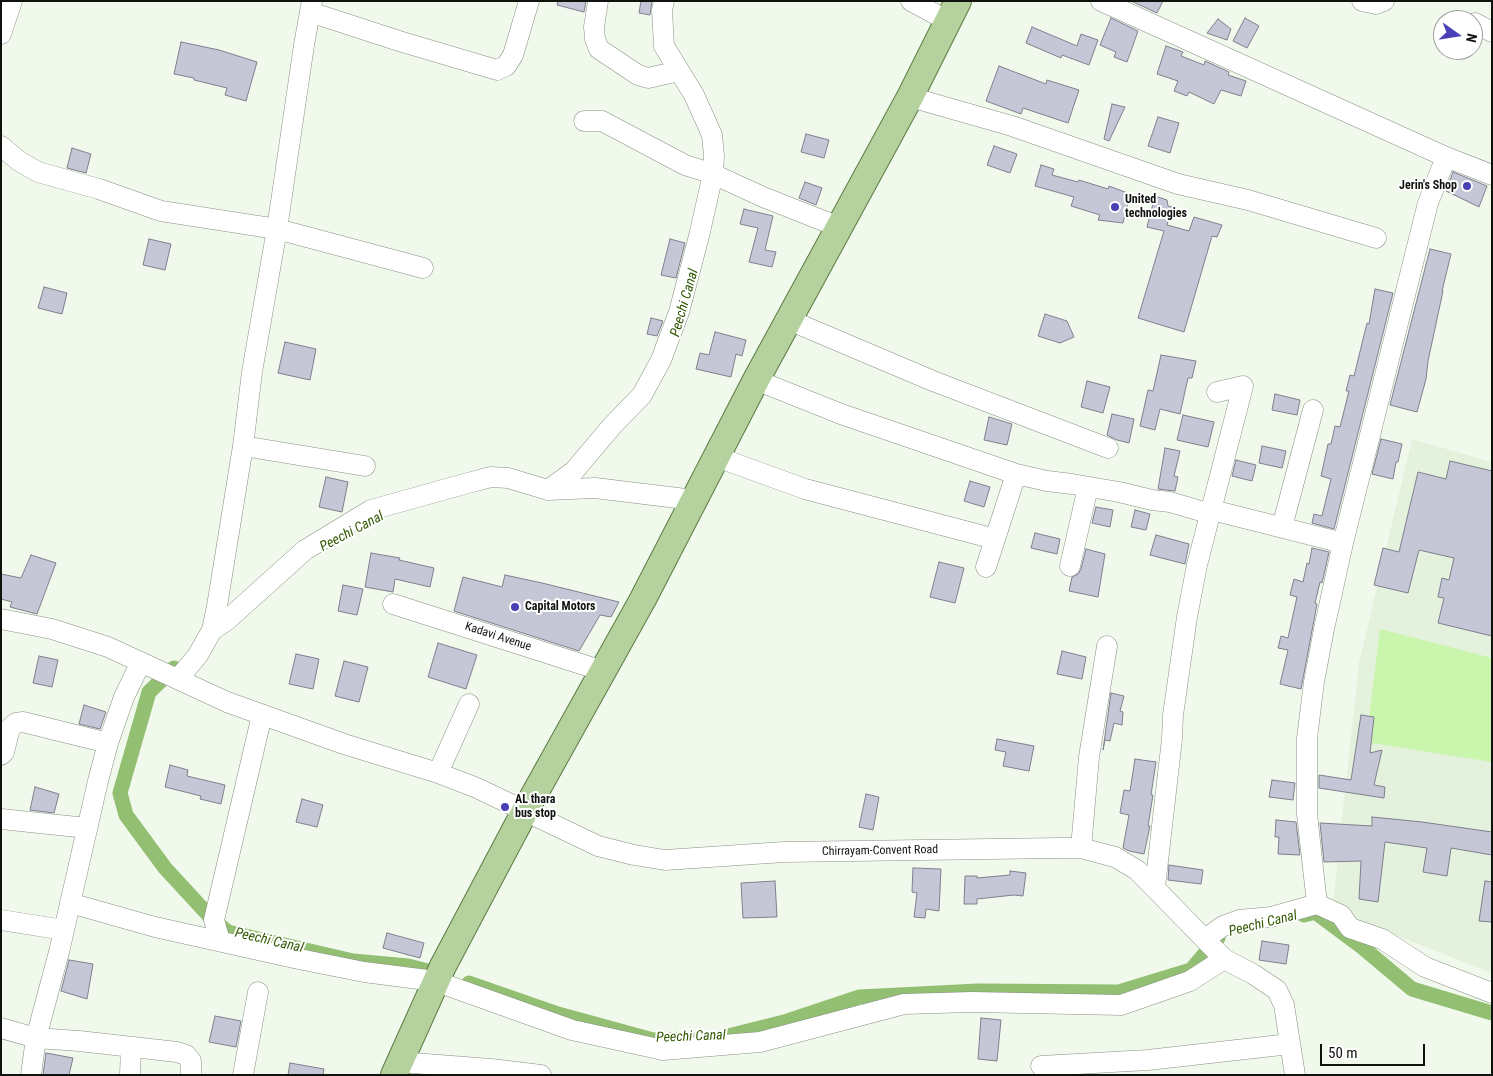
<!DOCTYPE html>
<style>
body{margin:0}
#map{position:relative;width:1493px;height:1076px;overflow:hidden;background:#f0f9eb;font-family:"Roboto Condensed",sans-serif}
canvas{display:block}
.frame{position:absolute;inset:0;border:2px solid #0f120d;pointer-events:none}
.north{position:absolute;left:1433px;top:10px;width:50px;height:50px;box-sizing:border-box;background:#fff;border:1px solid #9fa09e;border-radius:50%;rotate:103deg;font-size:14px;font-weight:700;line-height:20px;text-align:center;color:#0f120d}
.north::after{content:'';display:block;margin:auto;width:18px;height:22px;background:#4a40b6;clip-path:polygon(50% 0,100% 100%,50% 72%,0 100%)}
.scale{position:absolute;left:1320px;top:1044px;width:105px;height:22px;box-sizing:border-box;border:2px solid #0f120d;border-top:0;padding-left:6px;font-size:15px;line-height:18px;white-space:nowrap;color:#0f120d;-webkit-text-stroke:4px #fff;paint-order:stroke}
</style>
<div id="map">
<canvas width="1493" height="1076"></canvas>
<div class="frame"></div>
<div class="north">N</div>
<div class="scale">50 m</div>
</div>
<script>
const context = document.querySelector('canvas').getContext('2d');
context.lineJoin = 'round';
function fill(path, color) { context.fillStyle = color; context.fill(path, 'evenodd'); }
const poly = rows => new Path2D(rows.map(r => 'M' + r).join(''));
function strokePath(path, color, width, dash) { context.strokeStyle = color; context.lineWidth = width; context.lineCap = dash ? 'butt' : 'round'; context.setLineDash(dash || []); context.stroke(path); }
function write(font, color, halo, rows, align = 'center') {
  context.font = font + ' "Roboto Condensed",sans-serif'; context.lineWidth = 4; context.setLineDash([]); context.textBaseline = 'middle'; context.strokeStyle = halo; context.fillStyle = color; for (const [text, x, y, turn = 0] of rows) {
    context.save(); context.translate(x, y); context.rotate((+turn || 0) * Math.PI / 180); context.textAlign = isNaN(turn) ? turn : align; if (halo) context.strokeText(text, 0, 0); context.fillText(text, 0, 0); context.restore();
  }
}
fill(poly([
 [1412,439,1492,462,1492,973,1328,909,1333,902,1359,663]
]), '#e4f1dc');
fill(poly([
 [1380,629,1492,658,1492,762,1366,742]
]), '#caf5ad');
strokePath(poly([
 [174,668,149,692,120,793,126,815,165,868,213,920,228,932,353,961,408,966,440,974],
 [1304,915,1315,912,1362,947,1412,989,1492,1013],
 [469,983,558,1014,653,1040,690,1039],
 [720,1038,784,1022,859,997,978,991,1119,992,1191,970,1218,938]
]), '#92bf71', 15);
const building = poly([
 [558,1,586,1,584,12,557,5,558,1],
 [641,1,652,1,650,15,639,13,641,1],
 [1131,1,1163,1,1157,13,1131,1],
 [1111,18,1138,31,1127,62,1114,57,1116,52,1100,45,1111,18],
 [1245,18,1259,26,1247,48,1233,41,1245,18],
 [1218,19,1231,29,1227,40,1207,33,1218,19],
 [1032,27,1077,46,1081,34,1098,40,1089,65,1062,55,1061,58,1026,43,1032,27],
 [181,42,219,50,257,62,246,101,225,95,227,88,194,80,194,78,174,74,181,42],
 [1166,46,1183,52,1181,56,1204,65,1205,61,1229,72,1228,75,1246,81,1241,96,1221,90,1214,104,1189,92,1187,96,1174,91,1178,81,1157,74,1166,46],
 [999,66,1046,84,1047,80,1079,90,1068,123,1023,108,1021,114,986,101,999,66],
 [1112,104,1125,107,1109,141,1104,139,1112,104],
 [1158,117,1179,123,1170,153,1148,146,1158,117],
 [806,134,829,140,824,158,801,152,806,134],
 [994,146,1017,154,1010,173,987,165,994,146],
 [72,148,91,154,86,173,67,168,72,148],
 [1041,165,1054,169,1052,175,1078,182,1079,180,1108,189,1109,186,1130,194,1123,223,1098,220,1100,215,1071,206,1074,197,1035,186,1041,165],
 [1453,172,1487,186,1479,207,1446,191,1453,172],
 [805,182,822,188,816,205,799,198,805,182],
 [1155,196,1167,200,1168,206,1172,207,1167,225,1189,231,1194,217,1222,225,1217,237,1212,236,1184,332,1138,318,1164,231,1147,227,1155,196],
 [744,209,773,216,765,250,776,252,772,267,749,262,758,228,740,224,744,209],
 [149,239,171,244,165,270,143,265,149,239],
 [670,239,685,243,676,278,661,275,670,239],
 [1430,249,1451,254,1442,291,1443,291,1428,361,1426,379,1417,412,1390,405,1430,249],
 [44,287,67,293,62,314,38,308,44,287],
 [1375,289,1393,293,1334,529,1312,523,1314,514,1322,516,1331,479,1321,476,1328,444,1331,444,1335,426,1340,427,1349,391,1346,391,1350,375,1354,376,1367,323,1369,324,1375,289],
 [1045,314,1067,321,1074,337,1060,343,1038,336,1045,314],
 [651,318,663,321,657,336,647,334,651,318],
 [715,332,746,340,742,356,736,354,731,377,696,369,700,353,709,355,715,332],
 [285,342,316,349,310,380,278,373,285,342],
 [1161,355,1196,361,1192,378,1188,378,1180,414,1160,409,1155,430,1140,426,1148,390,1153,391,1161,355],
 [1087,381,1110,387,1103,413,1081,407,1087,381],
 [1275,394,1300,400,1297,415,1272,410,1275,394],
 [1112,414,1134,419,1129,443,1117,440,1107,435,1112,414],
 [1183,415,1214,422,1208,447,1177,440,1183,415],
 [989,417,1012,424,1007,445,984,440,989,417],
 [1381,439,1402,444,1398,462,1396,462,1393,479,1372,474,1381,439],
 [1262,446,1286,451,1282,468,1259,463,1262,446],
 [1165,448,1180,451,1174,476,1178,477,1175,491,1158,489,1165,448],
 [1236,460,1256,465,1252,481,1232,476,1236,460],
 [1450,461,1492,471,1492,636,1438,623,1444,598,1438,597,1442,578,1449,580,1454,558,1419,550,1408,593,1374,585,1383,548,1399,552,1418,472,1446,479,1450,461],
 [326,477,348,482,342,512,319,507,326,477],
 [970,481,990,487,984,507,964,501,970,481],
 [1096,507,1113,510,1110,527,1092,523,1096,507],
 [1135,510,1150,514,1146,530,1131,527,1135,510],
 [1035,533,1060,539,1057,554,1031,548,1035,533],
 [1156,535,1189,544,1185,564,1150,555,1156,535],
 [1312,548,1329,552,1322,583,1320,582,1315,603,1317,604,1301,689,1280,684,1288,650,1278,648,1281,636,1288,638,1297,597,1290,595,1294,579,1303,582,1307,563,1309,564,1312,548],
 [1086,549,1105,554,1098,597,1069,591,1072,577,1078,574,1081,569,1086,549],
 [371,553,400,558,399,560,434,568,430,587,395,579,393,592,365,587,371,553],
 [31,555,56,563,37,614,10,607,12,602,1,599,1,574,21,578,31,555],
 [939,562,964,568,955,603,930,597,939,562],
 [505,575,542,583,619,602,611,617,600,615,579,651,454,611,463,577,502,587,505,575],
 [343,585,363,589,357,615,338,611,343,585],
 [438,643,477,655,466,689,428,677,438,643],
 [1062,651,1086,657,1082,679,1057,674,1062,651],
 [296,654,319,659,313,689,289,684,296,654],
 [39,656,58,660,52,687,33,683,39,656],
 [344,661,368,667,359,702,335,696,344,661],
 [1111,693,1124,696,1120,711,1123,712,1122,725,1114,723,1110,741,1105,740,1103,750,1111,693],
 [84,705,106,712,100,729,79,724,84,705],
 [1361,715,1374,717,1370,753,1382,750,1374,785,1385,787,1384,798,1319,788,1319,775,1351,780,1361,715],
 [997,739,1034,746,1029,771,1003,766,1006,752,995,750,997,739],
 [1135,759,1156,762,1151,795,1153,795,1148,826,1150,826,1144,854,1129,851,1123,848,1129,815,1120,813,1124,790,1130,791,1135,759],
 [170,765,188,770,187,776,225,785,221,804,200,799,201,796,165,787,170,765],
 [1272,780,1295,783,1293,800,1269,797,1272,780],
 [35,787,59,794,54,813,30,810,35,787],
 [866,794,879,797,873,830,859,827,866,794],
 [302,799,323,805,317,827,296,822,302,799],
 [1372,817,1422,822,1492,832,1492,855,1451,848,1447,876,1423,872,1427,848,1385,842,1378,902,1359,899,1361,861,1324,862,1320,823,1372,826,1372,817],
 [1276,820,1296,822,1300,855,1278,854,1279,837,1275,837,1276,820],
 [1169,865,1203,870,1201,884,1168,880,1169,865],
 [913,868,941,869,939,911,926,909,925,918,914,917,917,893,912,892,913,868],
 [1010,871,1026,873,1023,896,1014,895,977,899,977,904,964,904,965,876,977,876,977,878,1010,875,1010,871],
 [775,881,777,917,743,918,741,883,775,881],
 [1485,881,1492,882,1492,922,1479,921,1485,881],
 [387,933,424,943,420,958,383,948,387,933],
 [1262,941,1289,945,1286,964,1259,960,1262,941],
 [69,960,93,964,87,999,61,991,69,960],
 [215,1016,241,1021,236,1047,209,1042,215,1016],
 [981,1018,1001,1020,997,1061,978,1059,981,1018],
 [46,1053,73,1058,69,1075,43,1075,46,1053],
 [290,1063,324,1069,323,1075,288,1075,290,1063]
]);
fill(building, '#c5c7d6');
strokePath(building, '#7e808e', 1);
const minor = poly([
 [598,1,594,27,595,39,599,49,638,75,648,78,679,71],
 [911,1,948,21],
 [1101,1,1446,157,1492,175],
 [1362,1,1376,4,1384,1],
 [310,12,399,41,497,70,506,66,513,55,529,1],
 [1475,23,1492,32],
 [1,34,12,1],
 [910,97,1012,126,1178,184,1248,200,1376,238],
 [584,121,602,121,685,165,713,174,763,197,839,227],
 [1,146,19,161,38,172,99,189,161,211,277,229,423,268],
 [1446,157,1428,203,1343,543,1324,629,1314,682,1307,738,1307,814,1317,904,1341,915,1350,928,1382,939,1425,967,1492,993],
 [789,320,933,381,1108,448],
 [756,380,841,414,1016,474,1047,481,1072,484,1119,492,1152,500,1170,502,1211,514],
 [243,446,365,466],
 [717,457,805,489,995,539],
 [548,490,574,471,612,426,642,395,661,360,679,312,699,236,713,174,714,156,712,135,694,95,664,46,662,10,664,1],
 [1212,510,1343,543],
 [1282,527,1313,410],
 [1070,566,1088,487],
 [986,567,1016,474],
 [393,604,603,671],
 [1,619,52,629,108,647,227,702,344,744,438,773,477,788,598,846,634,855,665,860,784,852,1060,848,1081,848,1115,857,1137,870,1224,959,1253,974,1277,990,1284,1005,1295,1075],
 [212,630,226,621,305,550,371,510,468,483,491,477,508,478,548,490,595,488,694,500],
 [141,662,124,697,108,743,98,781,59,952,36,1038,79,1041,177,1052,186,1055,191,1061,191,1075],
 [178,679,198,655,212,630,217,606,243,446,252,372,277,229,304,45,312,1],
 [1,755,4,752,10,728,16,723,23,722,108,743],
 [438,773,469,704],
 [1,819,87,828],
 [1081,848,1089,757,1107,646],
 [1155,887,1172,739,1173,715,1187,617,1197,565,1243,386,1217,392],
 [70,903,155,927,294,958,364,972,435,981,572,1030,663,1050,760,1042,904,1004,972,1002,1121,1005,1190,981,1224,959],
 [1,920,64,930],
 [1205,939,1223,926,1239,920,1271,917,1317,904],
 [220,941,214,920,262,715],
 [1,1028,36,1038,31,1075],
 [400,1062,491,1069,541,1075],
 [1041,1066,1148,1060,1290,1044],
 [130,1075,131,1047],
 [243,1075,258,992]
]);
const major = poly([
 [394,1075,443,966,525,811,643,599,756,380,910,97,958,1]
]);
strokePath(minor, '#889083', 21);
strokePath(major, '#5a7b42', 28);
strokePath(minor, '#fff', 20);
strokePath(major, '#b5d29e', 26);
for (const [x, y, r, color] of [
 [1467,186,5,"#4a40b6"],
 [1115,207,5,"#4a40b6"],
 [515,607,5,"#4a40b6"],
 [505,807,5,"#4a40b6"]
]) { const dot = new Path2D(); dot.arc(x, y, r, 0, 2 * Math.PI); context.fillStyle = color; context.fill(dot); strokePath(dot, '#fff', 2); }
write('bold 12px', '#0f120d', '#fff', [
 ["Jerin's Shop",1457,186,"right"],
 ["United",1125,200],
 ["technologies",1125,214],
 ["Capital Motors",525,607],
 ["AL thara",515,800],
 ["bus stop",515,814]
], 'left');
write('12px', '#0f120d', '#fff', [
 ["Kadavi Avenue",498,637,18],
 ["Chirrayam-Convent Road",880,851,-1]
]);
write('italic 14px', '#315903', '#fff', [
 ["Peechi Canal",685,303,-74],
 ["Peechi Canal",352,532,-28],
 ["Peechi Canal",1263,924,-14],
 ["Peechi Canal",269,941,13],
 ["Peechi Canal",691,1037,-2]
]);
</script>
